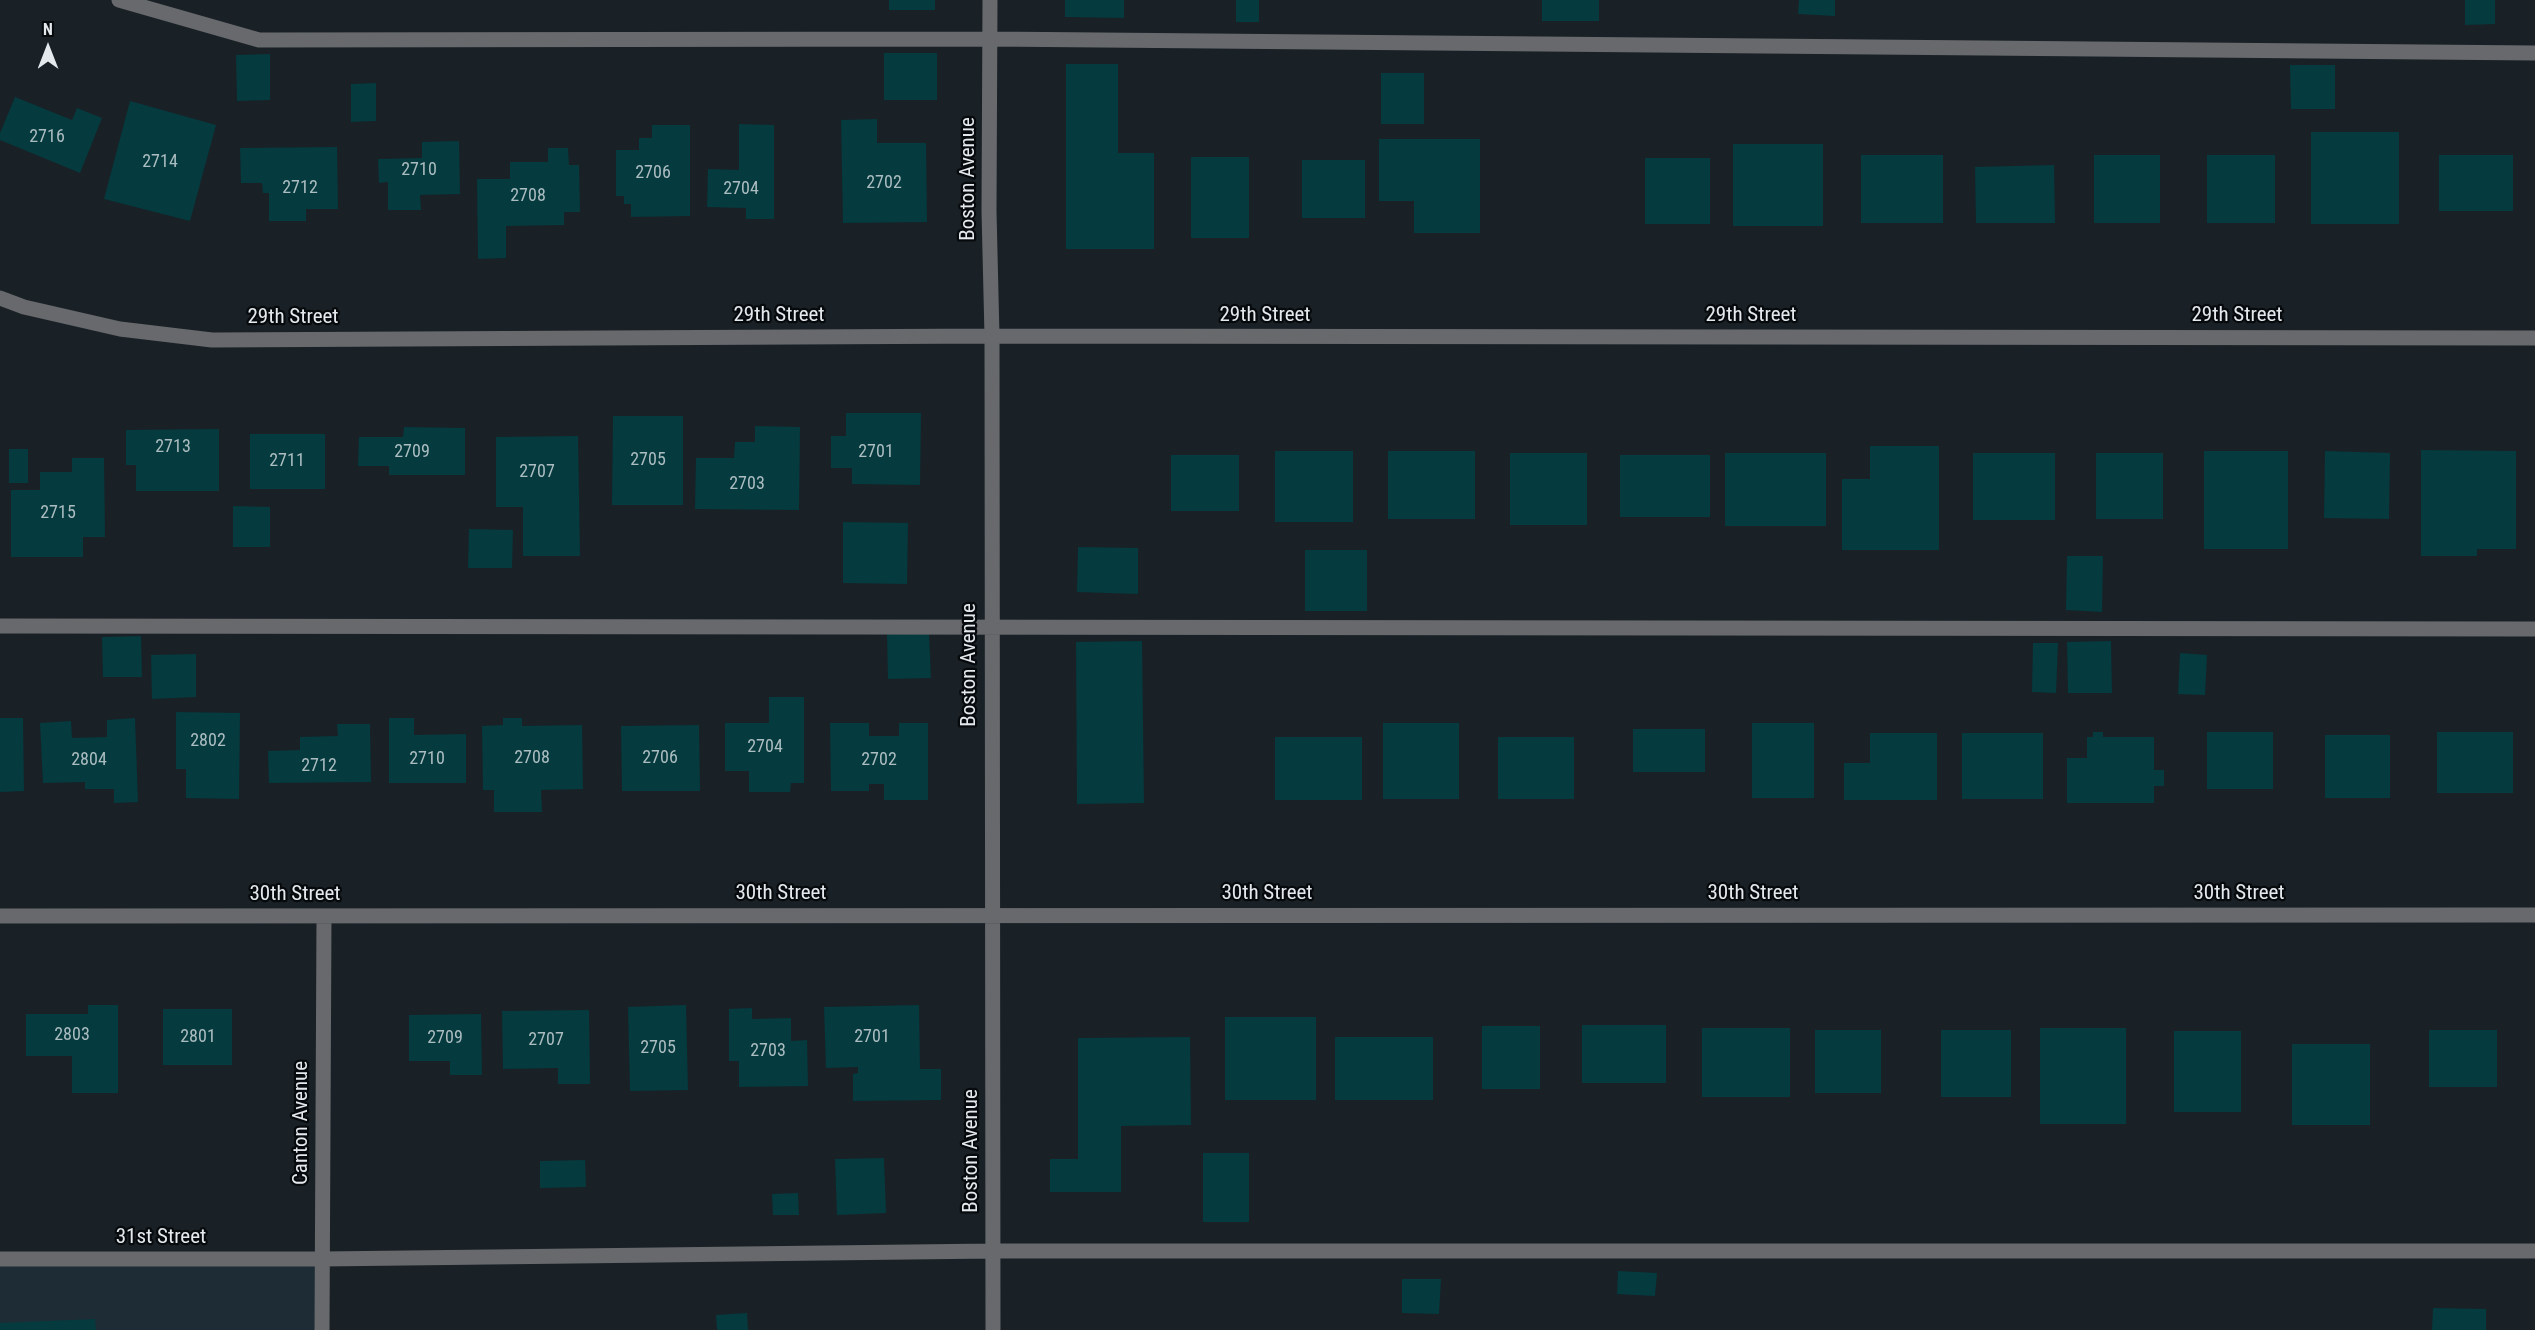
<!DOCTYPE html>
<style>
body{margin:0}
#map{position:relative;width:2535px;height:1330px;overflow:hidden;background:#192126;font-family:"Roboto Condensed",sans-serif}
canvas{display:block}
.north{position:absolute;left:18px;top:18px;width:60px;height:60px;-webkit-text-stroke:4px #070a0c;paint-order:stroke;rotate:0deg;font-size:16px;font-weight:700;line-height:24px;text-align:center;color:#e4e9ed}
.north::after{content:'';display:block;margin:auto;width:21px;height:27px;background:#e4e9ed;clip-path:polygon(50% 0,100% 100%,50% 72%,0 100%)}
</style>
<div id="map">
<canvas width="2535" height="1330"></canvas>
<div class="north">N</div>
</div>
<script>
const context = document.querySelector('canvas').getContext('2d');
context.lineJoin = 'round';
function fill(path, color) { context.fillStyle = color; context.fill(path, 'evenodd'); }
const poly = rows => new Path2D(rows.map(r => 'M' + r).join(''));
function strokePath(path, color, width, dash) { context.strokeStyle = color; context.lineWidth = width; context.lineCap = dash ? 'butt' : 'round'; context.setLineDash(dash || []); context.stroke(path); }
function write(font, color, halo, rows, align = 'center') {
  context.font = font + ' "Roboto Condensed",sans-serif'; context.lineWidth = 4.5; context.setLineDash([]); context.textBaseline = 'middle'; context.strokeStyle = halo; context.fillStyle = color; for (const [text, x, y, turn = 0] of rows) {
    context.save(); context.translate(x, y); context.rotate((+turn || 0) * Math.PI / 180); context.textAlign = isNaN(turn) ? turn : align; if (halo) context.strokeText(text, 0, 0); context.fillText(text, 0, 0); context.restore();
  }
}
fill(poly([
 [0,1259,323,1259,322,1330,0,1330]
]), '#1e2c35');
fill(poly([
 [889,0,935,0,935,10,889,10],
 [1065,0,1124,0,1124,18,1065,17],
 [1236,0,1259,0,1259,22,1236,22],
 [1542,0,1599,0,1599,21,1542,21],
 [1799,0,1835,0,1835,16,1798,14],
 [2465,0,2495,0,2495,24,2465,25],
 [884,53,937,53,937,100,884,100],
 [270,54,270,100,237,101,236,55],
 [1066,64,1118,64,1118,153,1154,153,1154,249,1066,249],
 [2290,65,2335,65,2335,109,2291,109],
 [1381,73,1424,73,1424,124,1381,124],
 [376,83,376,121,351,122,351,84],
 [15,97,72,120,77,108,102,118,80,173,0,140,0,133],
 [130,101,216,125,190,221,104,199],
 [877,119,877,143,926,143,927,222,843,223,841,120],
 [739,124,774,125,774,219,746,219,746,208,707,207,708,169,739,170],
 [652,125,690,125,690,216,631,217,631,204,624,204,624,196,616,196,616,150,639,150,639,138,652,138],
 [2311,132,2399,132,2399,224,2311,224],
 [1379,139,1480,139,1480,233,1414,233,1414,201,1379,201],
 [459,141,460,194,420,195,421,210,388,210,388,182,379,183,378,159,422,158,422,142],
 [1733,144,1823,144,1823,226,1733,226],
 [337,147,338,209,306,209,306,221,269,221,269,193,263,193,262,183,241,183,240,148],
 [548,148,568,148,569,165,579,165,580,212,564,212,564,225,506,226,506,258,478,259,477,179,510,179,510,162,548,162],
 [1861,155,1943,155,1943,223,1861,223],
 [2094,155,2160,155,2160,223,2094,223],
 [2207,155,2275,155,2275,223,2207,223],
 [2439,155,2513,155,2513,211,2439,211],
 [1191,157,1249,157,1249,238,1191,238],
 [1645,158,1710,158,1710,224,1645,224],
 [1302,160,1365,160,1365,218,1302,218],
 [2054,165,2055,223,1976,223,1975,167],
 [846,413,921,413,920,485,852,484,852,468,831,468,831,436,846,436],
 [613,416,683,416,683,505,612,505],
 [755,426,800,427,799,510,695,509,696,458,734,458,735,442,755,442],
 [404,427,465,428,465,475,389,475,389,466,358,466,359,437,403,437],
 [219,429,219,491,136,491,136,465,126,465,126,430],
 [250,434,325,434,325,489,250,489],
 [578,436,580,556,523,556,523,507,496,507,496,437],
 [1870,446,1939,446,1939,550,1842,550,1842,479,1870,479],
 [9,449,28,449,28,483,9,483],
 [2421,450,2516,451,2516,549,2477,549,2477,556,2421,556],
 [1275,451,1353,451,1353,522,1275,522],
 [1388,451,1475,451,1475,519,1388,519],
 [2204,451,2288,451,2288,549,2204,549],
 [2325,451,2390,453,2389,519,2324,518],
 [1510,453,1587,453,1587,525,1510,525],
 [1725,453,1826,453,1826,526,1725,526],
 [1973,453,2055,453,2055,520,1973,520],
 [2096,453,2163,453,2163,519,2096,519],
 [1171,455,1239,455,1239,511,1171,511],
 [1620,455,1710,455,1710,517,1620,517],
 [72,458,104,458,105,537,83,537,83,557,11,557,11,490,40,490,40,472,72,472],
 [233,506,270,507,270,547,233,547],
 [843,522,908,523,907,584,843,583],
 [469,529,513,530,512,568,468,568],
 [1078,547,1138,548,1138,594,1077,592],
 [1305,550,1367,550,1367,611,1305,611],
 [2067,556,2103,556,2102,612,2066,610],
 [929,633,931,678,888,679,887,634],
 [141,636,142,677,103,677,102,637],
 [1142,641,1144,803,1077,804,1076,642],
 [2111,641,2112,693,2068,693,2067,642],
 [2033,643,2058,643,2056,693,2032,692],
 [2180,653,2207,655,2205,695,2178,694],
 [196,654,196,697,152,699,151,655],
 [769,697,804,697,804,783,791,783,790,792,749,792,749,771,725,771,725,723,769,723],
 [176,712,240,713,239,799,186,798,186,769,176,769],
 [0,718,23,718,24,791,0,792],
 [135,718,138,802,114,803,114,789,85,789,85,782,43,783,40,723,71,721,72,738,107,737,107,720],
 [389,718,414,718,414,735,466,734,466,783,389,783],
 [503,718,522,718,522,726,582,725,583,789,541,790,542,812,494,812,494,790,483,790,482,726,503,725],
 [830,723,869,723,869,736,899,736,899,723,928,723,928,800,884,800,884,784,869,784,869,791,831,791],
 [1383,723,1459,723,1459,799,1383,799],
 [1752,723,1814,723,1814,798,1752,798],
 [337,724,370,724,371,782,269,783,268,751,300,750,300,737,338,736],
 [699,725,700,791,622,791,621,726],
 [1633,729,1705,729,1705,772,1633,772],
 [2093,732,2103,732,2103,737,2154,737,2154,770,2164,770,2164,786,2154,786,2154,803,2067,803,2067,758,2087,758,2087,737,2093,737],
 [2207,732,2273,732,2273,789,2207,789],
 [2437,732,2513,732,2513,793,2437,793],
 [1870,733,1937,733,1937,800,1844,800,1844,763,1870,763],
 [1962,733,2043,733,2043,799,1962,799],
 [2325,735,2390,735,2390,798,2325,798],
 [1275,737,1362,737,1362,800,1275,800],
 [1498,737,1574,737,1574,799,1498,799],
 [88,1005,118,1005,118,1093,72,1093,72,1056,26,1056,26,1014,88,1014],
 [686,1005,688,1090,630,1091,628,1007],
 [919,1005,920,1069,941,1069,941,1100,853,1101,853,1074,858,1073,858,1067,826,1068,824,1007],
 [752,1008,752,1019,791,1018,791,1041,807,1040,808,1086,739,1087,739,1061,729,1061,729,1009],
 [163,1009,232,1009,232,1065,163,1065],
 [589,1010,590,1084,558,1084,558,1068,503,1069,502,1011],
 [481,1014,482,1075,450,1075,450,1061,409,1061,409,1015],
 [1225,1017,1316,1017,1316,1100,1225,1100],
 [1582,1025,1666,1025,1666,1083,1582,1083],
 [1482,1026,1540,1026,1540,1089,1482,1089],
 [1702,1028,1790,1028,1790,1097,1702,1097],
 [2040,1028,2126,1028,2126,1124,2040,1124],
 [1815,1030,1881,1030,1881,1093,1815,1093],
 [1941,1030,2011,1030,2011,1097,1941,1097],
 [2429,1030,2497,1030,2497,1087,2429,1087],
 [2174,1031,2241,1031,2241,1112,2174,1112],
 [1190,1037,1191,1125,1121,1126,1121,1192,1050,1192,1050,1159,1078,1159,1078,1038],
 [1335,1037,1433,1037,1433,1100,1335,1100],
 [2292,1044,2370,1044,2370,1125,2292,1125],
 [1203,1153,1249,1153,1249,1222,1203,1222],
 [884,1158,886,1213,837,1215,835,1159],
 [585,1160,586,1187,540,1188,540,1161],
 [798,1193,799,1215,773,1215,772,1194],
 [1618,1271,1657,1273,1655,1296,1617,1294],
 [1402,1279,1441,1279,1439,1314,1402,1313],
 [2433,1308,2486,1309,2486,1330,2432,1330],
 [747,1313,748,1330,717,1330,716,1315],
 [95,1319,96,1330,0,1330,0,1323]
]), '#053a3e');
strokePath(poly([
 [119,0,259,40,990,39,2535,53],
 [990,0,989,211,992,336,993,1330],
 [0,298,24,307,120,329,212,340,992,336,2535,338],
 [0,626,2535,629],
 [0,916,2535,915],
 [0,1259,323,1259,993,1251,2535,1251],
 [322,1330,324,916]
]), '#67696d', 15);
write('18px', '#acbdc1', null, [
 ["2716",47,137],
 ["2714",160,162],
 ["2710",419,170],
 ["2706",653,173],
 ["2702",884,183],
 ["2712",300,188],
 ["2704",741,189],
 ["2708",528,196],
 ["2713",173,447],
 ["2709",412,452],
 ["2701",876,452],
 ["2705",648,460],
 ["2711",287,461],
 ["2707",537,472],
 ["2703",747,484],
 ["2715",58,513],
 ["2802",208,741],
 ["2704",765,747],
 ["2708",532,758],
 ["2706",660,758],
 ["2710",427,759],
 ["2804",89,760],
 ["2702",879,760],
 ["2712",319,766],
 ["2803",72,1035],
 ["2801",198,1037],
 ["2701",872,1037],
 ["2709",445,1038],
 ["2707",546,1040],
 ["2705",658,1048],
 ["2703",768,1051]
]);
write('21px', '#e4e9ed', '#070a0c', [
 ["Boston Avenue",969,179,-90],
 ["29th Street",779,316],
 ["29th Street",1265,316],
 ["29th Street",1751,316],
 ["29th Street",2237,316],
 ["29th Street",293,318],
 ["Boston Avenue",970,665,-90],
 ["30th Street",781,894],
 ["30th Street",1267,894],
 ["30th Street",1753,894],
 ["30th Street",2239,894],
 ["30th Street",295,895],
 ["Canton Avenue",302,1123,-90],
 ["Boston Avenue",972,1151,-90],
 ["31st Street",161,1238]
]);
</script>
